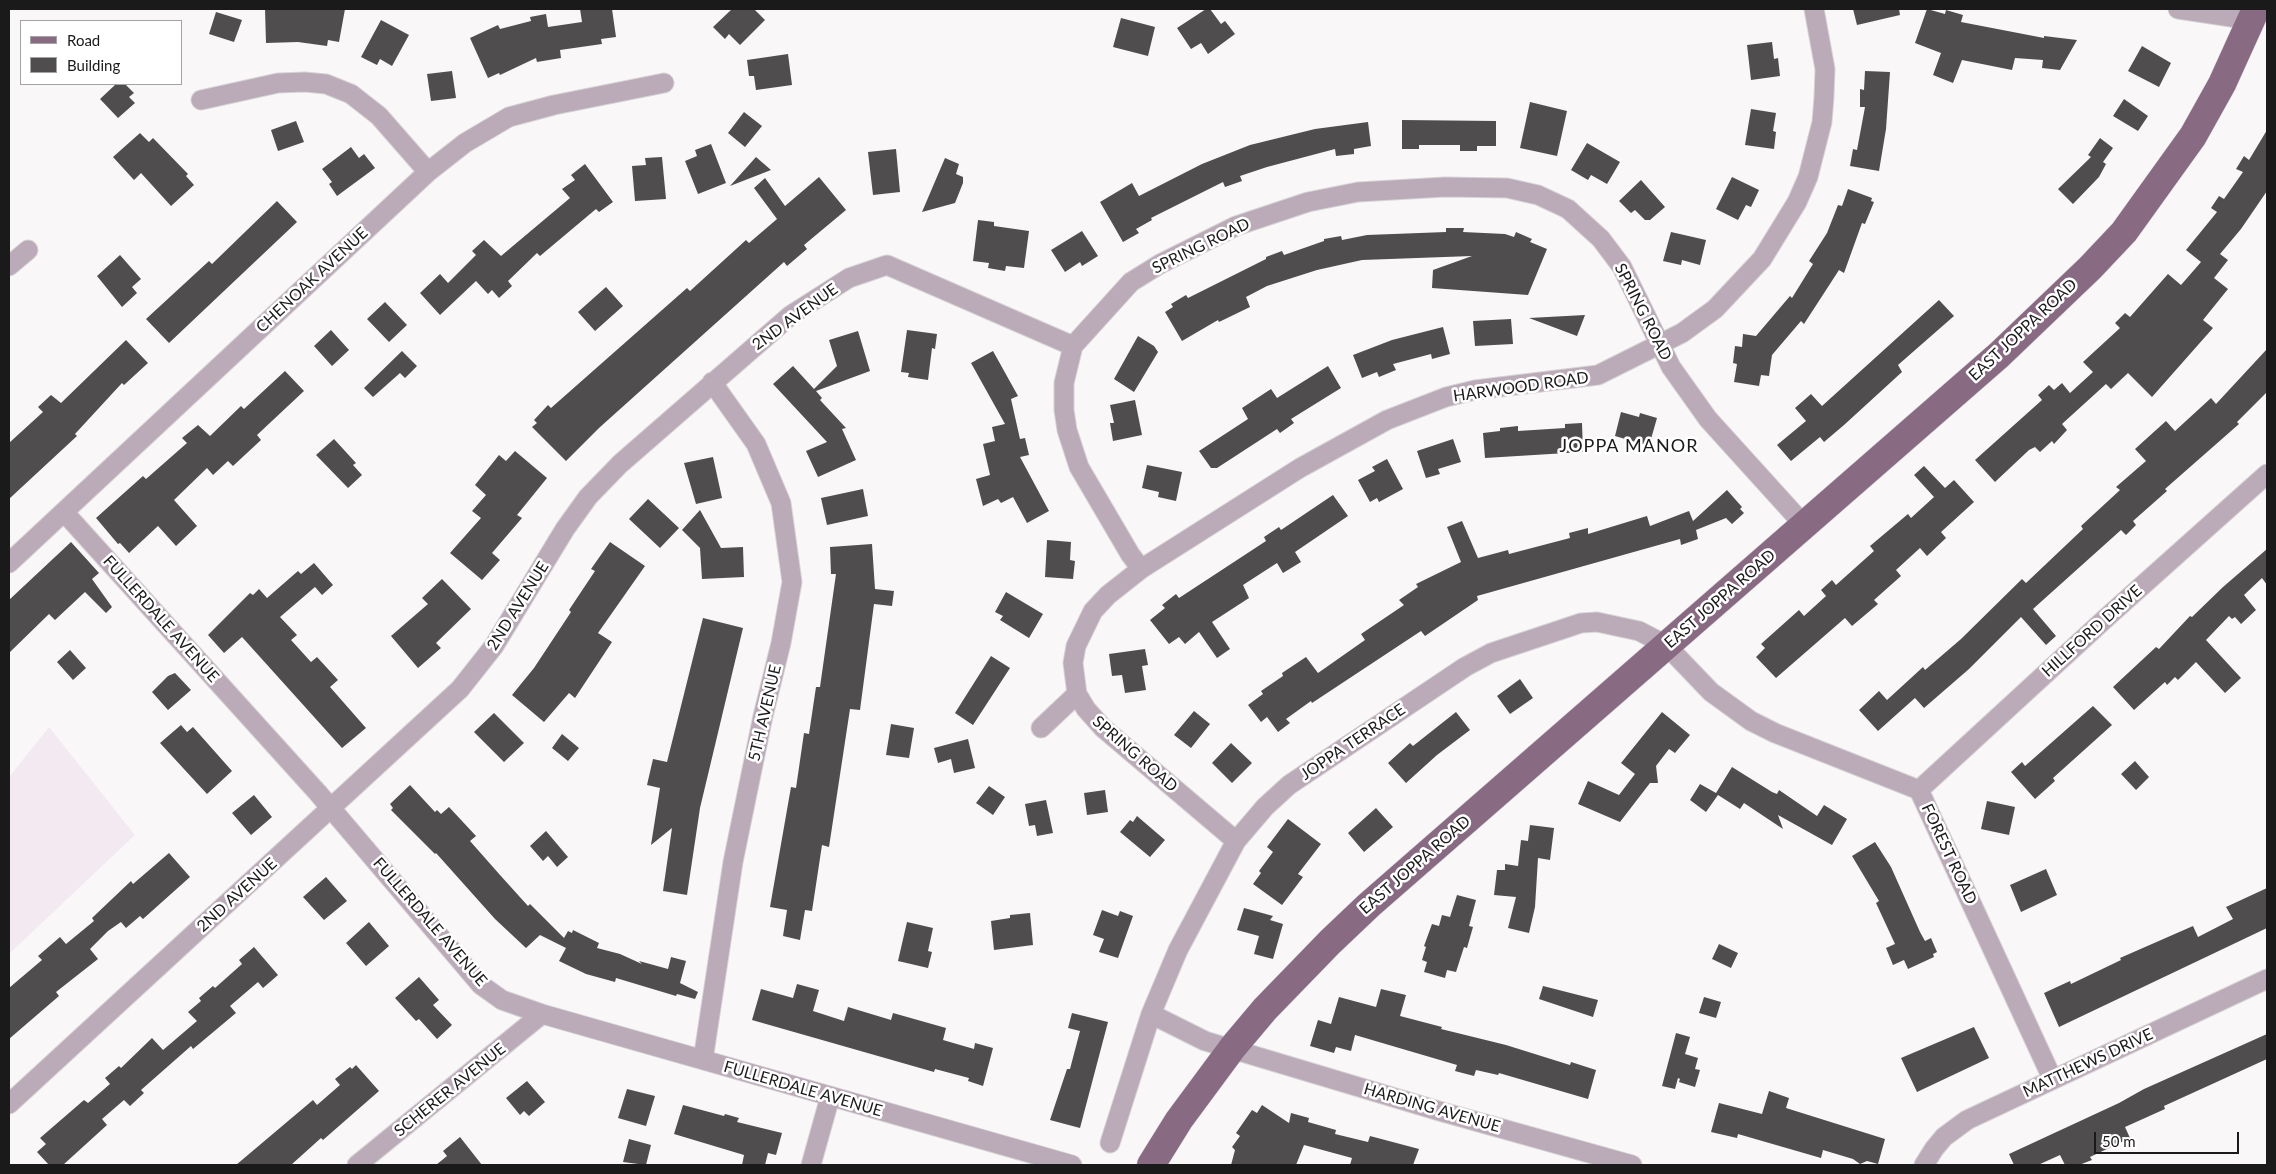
<!DOCTYPE html>
<style>
body{margin:0}
#map{position:relative;width:2276px;height:1174px;overflow:hidden;background:#faf7f9;font-family:Lato,sans-serif}
canvas{display:block}
.frame{position:absolute;inset:0;border:10px solid #1b1a1b;pointer-events:none}
.legend{position:absolute;left:20px;top:20px;width:162px;height:65px;box-sizing:border-box;background:#fff;border:1px solid #a4a3a4;margin:0;padding:6px 9px;list-style:none;font-size:15px;color:#1b1a1b}
.legend li{display:flex;align-items:center;gap:10px;height:25px}
.legend b{width:25px;border:1px solid #a4a3a4}
.scale{position:absolute;left:2094px;top:1132px;width:145px;height:22px;box-sizing:border-box;border:2px solid #1b1a1b;border-top:0;padding-left:6px;font-size:15px;line-height:18px;white-space:nowrap;color:#1b1a1b;-webkit-text-stroke:4px #fff;paint-order:stroke}
</style>
<div id="map">
<canvas width="2276" height="1174"></canvas>
<div class="frame"></div>
<ul class="legend">
<li><b style="height:6px;background:#886a82"></b>Road</li>
<li><b style="height:14px;background:#504d4f"></b>Building</li>
</ul>
<div class="scale">50 m</div>
</div>
<script>
const context = document.querySelector('canvas').getContext('2d');
context.lineJoin = 'round';
function fill(path, color) { context.fillStyle = color; context.fill(path, 'evenodd'); }
const poly = rows => new Path2D(rows.map(r => 'M' + r).join(''));
function strokePath(path, color, width, dash) { context.strokeStyle = color; context.lineWidth = width; context.lineCap = dash ? 'butt' : 'round'; context.setLineDash(dash || []); context.stroke(path); }
function write(font, color, halo, rows, align = 'center') {
  context.font = font + ' Lato,sans-serif'; context.lineWidth = 5; context.setLineDash([]); context.textBaseline = 'middle'; context.strokeStyle = halo; context.fillStyle = color; for (const [text, x, y, turn = 0] of rows) {
    context.save(); context.translate(x, y); context.rotate((+turn || 0) * Math.PI / 180); context.textAlign = isNaN(turn) ? turn : align; if (halo) context.strokeText(text, 0, 0); context.fillText(text, 0, 0); context.restore();
  }
}
fill(poly([
 [49,727,135,835,9,954,9,777]
]), '#f3e9f1');
fill(poly([
 [265,9,345,9,339,42,328,40,327,46,298,42,266,43],
 [580,9,612,9,616,37,601,39,602,44,560,50,561,58,537,62,536,58,500,75,499,73,488,78,470,38,498,25,500,29,531,21,530,17,546,14,548,27,582,22],
 [732,9,754,9,765,20,740,45,729,34,725,39,713,27],
 [1206,9,1210,9,1221,24,1225,21,1235,34,1208,54,1201,43,1191,49,1177,28],
 [1853,9,1899,9,1900,15,1857,25],
 [1927,9,1945,14,1946,10,1963,15,1961,22,2044,38,2044,36,2077,40,2060,70,2042,68,2043,60,2015,58,2012,70,1962,60,1953,83,1933,75,1941,53,1915,43],
 [216,12,242,20,234,42,209,34],
 [1121,18,1155,27,1148,56,1113,47],
 [381,20,409,35,392,66,380,59,377,65,361,57],
 [1772,42,1774,59,1778,58,1780,76,1751,80,1747,45],
 [2142,46,2171,63,2159,87,2128,71],
 [788,54,792,85,756,90,754,76,749,76,747,60],
 [452,71,456,98,431,101,427,74],
 [1865,71,1890,72,1886,129,1879,171,1850,166,1853,149,1857,150,1865,107,1860,107,1860,89,1864,90],
 [116,84,125,84,134,93,129,97,135,103,118,118,100,99],
 [2124,99,2148,116,2138,131,2113,116],
 [1530,102,1567,111,1557,156,1520,148],
 [1751,109,1776,113,1773,131,1776,132,1774,149,1745,145],
 [744,112,762,126,745,147,728,133],
 [1402,120,1496,121,1496,146,1477,146,1477,151,1460,151,1460,145,1419,145,1419,149,1402,149],
 [296,121,304,142,278,151,271,130],
 [1368,122,1371,146,1354,149,1354,154,1336,156,1335,149,1267,167,1240,176,1242,181,1225,187,1223,182,1151,218,1152,220,1136,229,1139,233,1123,242,1100,202,1132,183,1139,196,1202,164,1250,145,1315,129],
 [2267,130,2267,191,2241,229,2220,254,2228,260,2214,278,2228,289,2203,320,2213,328,2152,397,2128,373,2111,389,2106,384,2062,424,2067,430,2054,444,2052,441,2040,452,2035,447,2029,450,1995,482,1975,460,2042,400,2038,395,2049,385,2054,390,2062,383,2070,393,2093,372,2083,362,2120,328,2115,323,2125,313,2130,317,2168,274,2181,285,2201,262,2186,250,2217,212,2211,208,2219,196,2224,199,2243,172,2236,169,2244,156,2249,160],
 [140,133,149,142,153,138,188,174,186,176,194,185,171,206,141,173,134,180,113,157],
 [2100,138,2113,148,2103,162,2106,164,2099,177,2073,204,2058,189,2091,157,2088,155],
 [1587,143,1620,162,1607,184,1591,175,1588,180,1571,170],
 [711,144,726,183,698,194,685,161,697,156,695,150],
 [351,147,359,158,364,154,375,168,337,196,329,184,332,182,322,169],
 [896,149,900,192,873,195,868,152],
 [662,157,666,199,635,201,632,166,646,165,645,158],
 [756,157,771,170,730,186],
 [945,158,959,164,956,174,963,177,963,183,955,203,922,212],
 [585,164,613,202,599,212,596,209,540,256,537,253,508,281,512,286,499,298,492,290,488,294,476,281,440,315,420,293,440,274,448,283,476,255,472,251,484,240,501,256,570,198,562,189,575,180,571,175],
 [819,177,846,210,804,245,807,249,787,266,784,262,599,428,566,461,532,427,537,423,534,420,548,405,551,408,687,288,690,291,746,240,749,243,777,219,754,188,765,178,785,206],
 [1732,177,1759,190,1751,207,1746,205,1738,220,1716,209],
 [1641,180,1665,207,1650,220,1645,220,1635,210,1631,213,1619,201],
 [1848,189,1872,198,1871,201,1874,202,1865,224,1862,223,1844,273,1839,270,1804,324,1801,321,1772,355,1769,376,1761,375,1759,386,1734,382,1737,364,1733,363,1735,346,1742,347,1743,334,1756,336,1790,296,1792,298,1813,264,1809,261,1827,233,1838,205,1842,206],
 [277,201,297,222,169,343,146,319,209,261,212,264],
 [978,220,994,222,994,226,1029,231,1024,268,1006,266,1005,271,988,268,989,263,973,261],
 [1446,228,1464,228,1463,232,1505,234,1514,237,1516,232,1532,239,1530,242,1547,249,1528,295,1432,288,1433,270,1472,256,1362,260,1317,270,1267,286,1246,297,1250,307,1219,322,1218,320,1182,341,1165,312,1173,307,1171,304,1186,295,1188,298,1266,259,1266,257,1282,251,1284,255,1324,241,1324,239,1341,236,1342,240,1367,235,1446,232],
 [1082,231,1098,256,1082,266,1080,262,1065,272,1051,250],
 [1671,232,1706,240,1700,265,1682,260,1681,265,1663,261],
 [120,255,141,279,132,287,137,293,122,307,97,276],
 [606,287,623,306,595,331,578,312],
 [1939,300,1954,316,1898,365,1902,372,1844,425,1824,442,1820,437,1791,461,1777,445,1806,421,1795,408,1811,394,1822,406],
 [385,302,407,325,389,342,367,319],
 [1585,315,1577,336,1529,318],
 [1511,319,1513,344,1475,346,1473,321],
 [1443,327,1450,354,1432,359,1431,354,1393,364,1396,370,1379,377,1377,372,1362,378,1353,355,1392,340],
 [331,330,349,350,332,366,314,346],
 [907,330,937,334,935,349,932,348,928,380,908,377,909,373,901,372],
 [858,331,870,371,816,391,822,398,820,400,846,428,842,429,856,460,818,477,806,451,827,442,773,384,793,366,814,389,837,366,829,340],
 [1138,336,1154,346,1158,352,1134,392,1114,379],
 [126,340,148,363,124,385,122,383,75,434,77,436,9,499,9,443,43,412,38,407,51,395,61,403],
 [2267,349,2267,392,2237,422,2239,424,2165,489,2167,491,2133,521,2136,525,2126,535,2121,530,2033,609,2056,636,2046,645,2021,617,1969,669,1924,708,1915,698,1878,731,1859,710,1879,691,1887,700,1923,667,1925,670,1961,639,2022,579,2026,583,2083,529,2081,526,2120,490,2116,487,2146,461,2135,449,2166,421,2175,431,2211,398,2216,404],
 [402,351,417,366,405,378,400,373,373,397,364,388],
 [993,351,1018,396,1011,399,1020,439,1025,438,1029,455,1020,457,1049,511,1027,523,1013,497,1001,503,998,499,983,506,976,479,990,475,983,444,995,441,992,427,1005,424,971,363],
 [1328,366,1341,388,1291,419,1294,423,1280,433,1277,429,1217,468,1211,468,1199,451,1248,419,1242,408,1271,389,1277,398],
 [285,371,304,391,257,435,261,440,233,466,228,461,213,475,207,468,174,500,197,526,176,546,158,526,129,553,120,543,118,544,96,518,143,476,146,479,187,443,182,438,198,425,210,436,241,406,244,409],
 [1135,400,1142,435,1113,441,1110,423,1114,423,1110,405],
 [1621,412,1639,417,1640,413,1657,418,1649,446,1615,436],
 [1582,423,1583,452,1485,458,1483,433,1500,431,1500,428,1518,426,1518,431,1565,428,1565,424],
 [334,439,356,463,353,465,362,475,348,488,316,455],
 [1453,439,1461,462,1438,469,1440,474,1426,478,1417,451],
 [515,451,547,478,517,515,522,518,492,553,500,560,482,580,450,553,481,518,472,511,486,495,475,485,499,455,506,461],
 [713,457,722,498,696,504,684,463],
 [1387,459,1403,489,1379,502,1377,498,1370,502,1358,480,1375,471,1372,467],
 [1147,465,1182,472,1176,501,1158,497,1159,492,1142,488],
 [1924,466,1945,488,1954,480,1974,502,1941,532,1946,538,1927,556,1920,548,1896,570,1901,576,1874,600,1878,604,1852,626,1845,618,1776,678,1756,657,1765,648,1761,644,1799,610,1804,616,1826,596,1821,590,1832,580,1836,585,1874,551,1870,546,1908,514,1911,518,1934,497,1914,475],
 [863,489,868,516,827,525,821,498],
 [1727,490,1742,507,1740,509,1744,513,1732,524,1726,518,1696,530,1698,539,1681,545,1680,539,1477,596,1478,600,1425,636,1421,631,1312,703,1311,701,1286,719,1290,723,1278,732,1267,717,1261,722,1248,705,1263,694,1261,691,1283,676,1282,673,1306,657,1318,673,1365,640,1361,634,1404,605,1399,600,1418,587,1416,584,1461,562,1447,527,1462,521,1478,558,1508,550,1509,554,1570,538,1569,533,1588,528,1588,534,1647,516,1650,526,1689,511,1693,521],
 [1333,495,1348,516,1295,552,1301,562,1283,573,1277,563,1243,585,1249,598,1212,622,1230,649,1217,658,1199,632,1185,644,1179,637,1169,644,1150,620,1165,608,1162,605,1176,594,1179,598,1266,541,1264,537,1279,527,1281,530],
 [648,499,679,528,660,548,629,519],
 [700,510,721,548,743,547,744,577,702,579,700,548,682,530],
 [1047,540,1071,542,1070,560,1075,561,1073,579,1045,577],
 [71,542,99,573,92,579,112,607,106,613,85,592,55,620,49,614,9,653,9,600],
 [610,542,645,566,598,633,612,642,575,698,569,693,544,722,512,695,534,668,571,612,569,610,595,571,591,569],
 [872,544,875,589,894,591,892,606,874,604,860,710,850,709,829,847,822,845,812,911,805,910,800,940,783,936,787,910,770,907,791,787,796,788,804,733,809,734,816,687,820,687,836,574,831,574,830,547],
 [2267,549,2267,585,2262,578,2244,595,2256,610,2241,624,2235,617,2232,619,2229,616,2206,640,2241,678,2225,693,2196,662,2178,680,2175,677,2167,685,2165,682,2134,710,2113,687,2156,647,2159,649,2190,616,2192,617,2223,587],
 [314,563,333,585,322,595,315,587,280,617,297,635,291,640,311,662,317,657,338,680,330,687,366,728,342,748,242,637,224,653,208,635,250,593,253,595,259,589,267,598,298,571,301,574],
 [442,579,471,609,436,643,441,648,418,668,391,636,428,604,422,598],
 [1006,592,1043,614,1029,638,1000,620,1003,616,995,612],
 [703,618,743,628,700,808,687,895,663,891,672,828,651,845,660,788,647,785,653,759,667,762],
 [1145,649,1148,665,1142,666,1146,690,1125,693,1122,675,1112,676,1109,654],
 [70,650,86,668,73,680,57,662],
 [991,656,1010,668,973,725,955,713],
 [175,673,191,690,168,710,152,692,168,676],
 [1520,679,1533,698,1510,714,1497,696],
 [2093,706,2112,725,2053,778,2055,781,2035,799,2011,772,2022,762,2025,766],
 [1194,711,1210,724,1191,748,1174,735],
 [1456,712,1470,730,1437,755,1406,783,1388,763,1410,743,1413,746],
 [1662,712,1690,735,1675,753,1669,749,1656,766,1658,783,1650,783,1620,822,1578,804,1588,781,1619,795,1635,774,1621,763],
 [494,713,524,743,504,762,474,732],
 [891,724,914,728,909,758,886,755],
 [181,725,187,732,193,727,232,771,207,794,160,743],
 [562,734,579,748,568,761,552,748],
 [968,739,975,768,954,773,951,759,938,763,934,748],
 [1231,743,1252,763,1232,783,1212,763],
 [2135,761,2149,777,2136,790,2121,774],
 [1732,767,1772,792,1777,794,1779,790,1817,816,1824,805,1847,819,1832,845,1778,815,1783,829,1744,803,1740,809,1718,795,1706,812,1690,800,1700,784,1716,793],
 [410,785,435,812,437,810,441,814,449,807,476,836,470,841,500,875,528,906,530,904,564,938,568,931,572,933,573,930,599,943,597,948,620,954,642,964,639,961,668,969,671,957,686,961,680,983,698,992,695,999,677,994,676,996,616,978,615,982,586,974,559,961,566,948,540,935,526,948,495,919,436,853,435,854,391,810,393,808,390,804],
 [989,786,1005,797,993,815,976,803],
 [1105,790,1108,812,1087,815,1084,793],
 [254,795,272,817,251,835,232,813],
 [1046,800,1053,833,1037,836,1035,825,1029,826,1025,804],
 [1987,801,2015,807,2009,835,1981,829],
 [1376,808,1393,827,1364,852,1348,833],
 [1137,816,1165,840,1150,857,1120,832,1130,820,1133,822],
 [1288,819,1321,844,1298,874,1303,877,1282,905,1253,884,1261,873,1259,871,1273,852,1267,847],
 [1530,825,1554,828,1550,860,1538,858,1535,907,1529,933,1508,928,1516,897,1494,895,1497,870,1505,870,1505,864,1518,866,1521,840,1528,841],
 [546,831,568,857,557,867,548,856,543,861,530,846],
 [1875,842,1891,867,1920,932,1925,941,1931,938,1937,952,1933,954,1934,957,1908,969,1904,960,1893,965,1886,948,1895,944,1876,903,1879,901,1852,856],
 [169,853,190,877,143,919,140,916,126,928,121,922,108,931,90,949,98,959,56,992,59,996,9,1039,9,988,42,960,38,956,60,937,66,944,94,921,92,918,131,881,133,884],
 [2046,869,2057,895,2021,912,2010,885],
 [326,877,347,901,324,920,303,897],
 [2267,888,2267,928,2059,1027,2044,993,2070,981,2071,984,2121,960,2120,958,2193,926,2198,937,2233,919,2226,907],
 [1457,895,1476,900,1469,926,1473,927,1467,948,1464,947,1456,972,1447,970,1445,978,1424,972,1427,962,1422,960,1426,947,1424,946,1432,924,1439,926,1442,915,1450,917],
 [1244,908,1273,916,1270,920,1283,924,1273,959,1254,954,1259,936,1237,930],
 [1102,910,1118,916,1120,911,1133,916,1118,958,1099,952,1104,939,1093,935],
 [1030,913,1033,945,994,950,991,921,1010,918,1010,915],
 [369,922,389,946,366,966,346,943],
 [907,922,933,928,928,951,932,952,928,968,898,961],
 [1719,944,1738,953,1731,968,1712,959],
 [254,947,278,975,263,988,258,982,230,1006,236,1013,193,1049,191,1046,141,1090,144,1093,130,1106,124,1100,102,1119,107,1125,63,1165,49,1165,37,1152,46,1144,40,1138,84,1100,88,1103,110,1084,105,1078,119,1066,121,1068,152,1038,163,1050,197,1021,188,1012,201,1001,199,998,213,986,215,988,242,964,239,960],
 [419,977,439,1000,433,1005,452,1025,437,1039,419,1019,416,1021,395,998],
 [797,984,819,990,813,1011,844,1021,848,1007,891,1020,893,1013,946,1028,943,1040,974,1049,975,1043,993,1048,983,1086,968,1081,969,1078,935,1069,934,1072,752,1020,761,989,793,998],
 [1543,986,1598,1000,1593,1017,1539,999],
 [1381,989,1406,995,1400,1016,1442,1027,1441,1029,1506,1045,1570,1065,1571,1062,1596,1070,1588,1099,1499,1073,1498,1075,1476,1070,1474,1076,1455,1071,1457,1065,1355,1035,1351,1051,1336,1047,1334,1053,1310,1046,1318,1020,1331,1024,1339,997,1376,1007],
 [1704,997,1721,1002,1716,1018,1699,1013],
 [1072,1013,1108,1022,1080,1128,1050,1120,1067,1069,1070,1069,1080,1031,1068,1028],
 [1974,1027,1989,1058,1917,1092,1901,1058],
 [1676,1033,1690,1037,1685,1054,1698,1058,1695,1069,1700,1070,1695,1087,1679,1082,1680,1079,1678,1078,1675,1089,1662,1086],
 [2267,1034,2267,1059,2164,1106,2165,1109,2125,1127,2130,1138,2090,1157,2092,1160,2079,1165,2065,1165,2060,1155,2038,1165,2014,1165,2009,1154,2119,1103,2144,1089],
 [356,1065,379,1091,323,1140,321,1138,291,1165,236,1165,313,1100,317,1105,340,1085,335,1079,350,1067,352,1069],
 [527,1081,545,1102,529,1116,524,1111,520,1115,506,1098],
 [627,1089,655,1096,646,1126,618,1118],
 [1769,1091,1789,1098,1786,1108,1885,1139,1878,1164,1867,1161,1860,1164,1853,1159,1823,1150,1821,1158,1738,1134,1737,1138,1711,1132,1719,1103,1762,1114],
 [683,1105,724,1116,725,1114,739,1118,737,1122,782,1133,776,1155,768,1153,765,1165,742,1165,744,1155,674,1134],
 [1262,1105,1289,1123,1291,1113,1309,1118,1308,1122,1336,1130,1335,1134,1368,1142,1370,1136,1419,1149,1413,1165,1350,1165,1352,1158,1304,1145,1296,1165,1231,1165,1235,1150,1232,1147,1240,1136,1236,1133,1252,1110,1257,1113],
 [460,1137,482,1165,436,1165,447,1156,443,1151],
 [629,1139,651,1145,646,1165,623,1162]
]), '#504d4f');
const minor = poly([
 [2178,9,2251,20],
 [201,100,278,83,305,82,326,84,351,94,379,116,428,172],
 [9,266,28,250],
 [64,512,318,793,481,985,502,1000,542,1014,1072,1165],
 [9,563,428,172,465,143,509,117,554,105,664,83],
 [1141,569,1130,554,1079,467,1067,430,1064,410,1064,383,1073,346,1131,282,1160,264,1236,226,1308,202,1358,192,1445,187,1507,188,1538,195,1568,209,1601,239,1622,267,1671,367,1708,419,1804,525],
 [1041,728,1077,694],
 [1919,790,2106,618,2267,474],
 [1236,841,1103,728,1086,709,1077,694,1073,663,1076,646,1093,611,1108,595,1141,569,1300,468,1387,420,1446,397,1475,390,1598,375,1682,333,1715,309,1762,259,1797,202,1808,177,1822,122,1824,97,1825,69,1814,9],
 [1151,1014,1205,1041,1439,1111,1632,1165],
 [703,1060,733,862,763,716,781,643,792,582,781,503,756,444,712,382],
 [9,1104,460,689,494,646,565,529,588,497,620,464,791,315,849,278,887,265,1073,346],
 [1110,1143,1151,1014,1178,950,1236,841,1265,807,1289,785,1465,667,1491,653,1581,623,1597,622,1639,631,1666,645,1711,692,1751,721,1775,733,1919,790,2052,1078],
 [357,1165,542,1014],
 [811,1165,830,1097],
 [1924,1165,1934,1149,1944,1137,1967,1120,2267,979]
]);
const primary = poly([
 [1151,1165,1179,1120,1233,1047,1265,1009,1330,942,1369,905,1999,355,2090,268,2124,232,2193,136,2222,84,2256,9]
]);
strokePath(minor, '#d6d4d5', 21);
strokePath(primary, '#d6d4d5', 29);
strokePath(minor, '#bbaab8', 19);
strokePath(primary, '#886a82', 28);
write('16px', '#1b1a1b', '#fff', [
 ["SPRING ROAD",1201,246,-26],
 ["CHENOAK AVENUE",312,280,-43],
 ["SPRING ROAD",1643,312,63],
 ["2ND AVENUE",795,317,-36],
 ["EAST JOPPA ROAD",2023,330,-43],
 ["HARWOOD ROAD",1521,387,-8],
 ["EAST JOPPA ROAD",1720,599,-41],
 ["2ND AVENUE",518,606,-58],
 ["FULLERDALE AVENUE",161,619,48],
 ["HILLFORD DRIVE",2092,631,-42],
 ["5TH AVENUE",765,713,-77],
 ["JOPPA TERRACE",1353,742,-34],
 ["SPRING ROAD",1135,754,41],
 ["FOREST ROAD",1949,854,65],
 ["EAST JOPPA ROAD",1415,865,-41],
 ["2ND AVENUE",237,895,-42],
 ["FULLERDALE AVENUE",430,922,49],
 ["MATTHEWS DRIVE",2088,1063,-25],
 ["FULLERDALE AVENUE",803,1089,16],
 ["SCHERER AVENUE",450,1090,-39],
 ["HARDING AVENUE",1432,1108,16]
]);
context.letterSpacing = '1px';
write('18px', '#1b1a1b', '#fff', [
 ["JOPPA MANOR",1629,446]
]);
context.letterSpacing = '0px';
</script>
